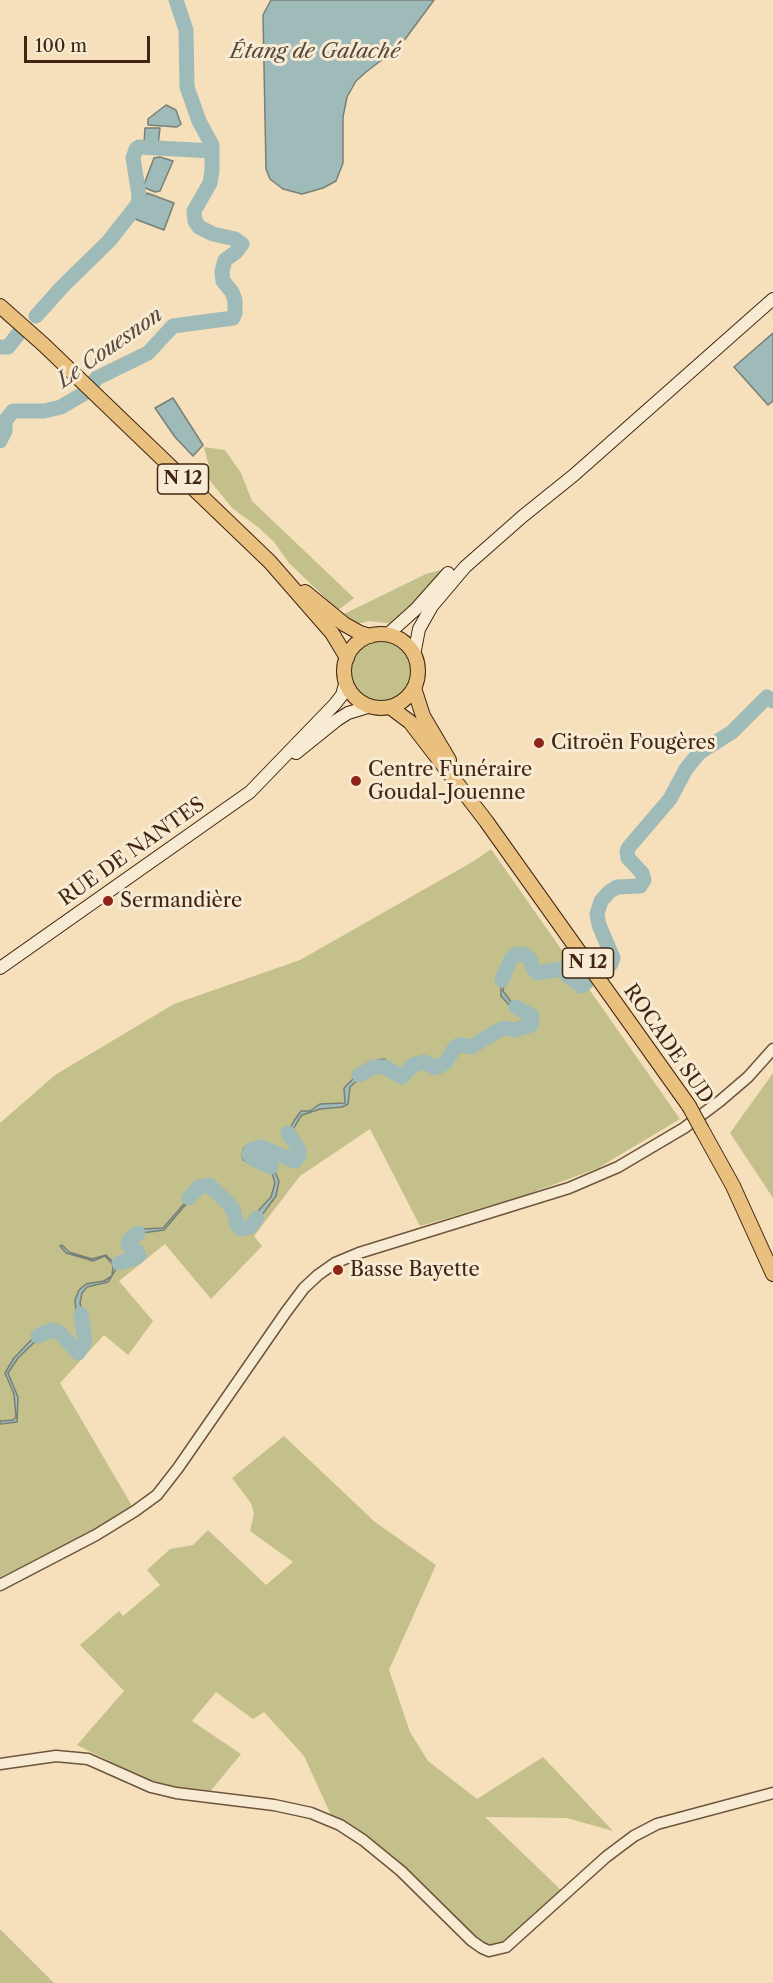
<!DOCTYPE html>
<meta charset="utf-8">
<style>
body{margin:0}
#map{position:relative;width:773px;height:1983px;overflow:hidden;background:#f5e0bb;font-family:"Libre Caslon Text",serif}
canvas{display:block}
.scale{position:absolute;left:24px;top:36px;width:126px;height:27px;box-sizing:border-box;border:3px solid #412512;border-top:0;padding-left:8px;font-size:18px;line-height:21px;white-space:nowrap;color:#412512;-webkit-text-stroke:4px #f8ebd3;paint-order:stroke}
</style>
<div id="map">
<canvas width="773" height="1983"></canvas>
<div class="scale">100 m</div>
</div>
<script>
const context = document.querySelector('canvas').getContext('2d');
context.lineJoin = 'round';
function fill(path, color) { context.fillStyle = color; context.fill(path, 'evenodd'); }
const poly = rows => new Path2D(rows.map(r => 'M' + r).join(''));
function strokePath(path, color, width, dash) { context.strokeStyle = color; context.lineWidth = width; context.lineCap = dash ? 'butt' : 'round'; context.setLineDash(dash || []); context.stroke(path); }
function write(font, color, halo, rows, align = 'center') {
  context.font = font + ' "Libre Caslon Text",serif'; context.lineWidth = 6; context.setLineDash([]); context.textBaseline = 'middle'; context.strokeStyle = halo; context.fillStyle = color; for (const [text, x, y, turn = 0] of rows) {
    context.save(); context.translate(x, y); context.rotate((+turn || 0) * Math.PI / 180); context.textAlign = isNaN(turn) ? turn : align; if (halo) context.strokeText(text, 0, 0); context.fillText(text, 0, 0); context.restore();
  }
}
fill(poly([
 [204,447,225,450,241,473,252,501,354,598,338,610,289,563,274,542,258,527,232,508,208,478,209,466],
 [452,567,394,624,370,621,356,624,342,615,426,574],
 '350 672a31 31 0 1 1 62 0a31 31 0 1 1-62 0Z',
 [491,849,680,1119,598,1168,523,1196,420,1226,370,1129,300,1176,254,1236,262,1246,211,1299,165,1244,119,1281,153,1321,128,1355,104,1335,60,1383,135,1511,0,1580,0,1123,55,1075,174,1004,300,960,474,861],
 [773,1073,773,1198,730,1133],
 [284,1436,375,1522,436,1565,389,1670,410,1732,428,1761,477,1799,543,1757,613,1831,567,1818,485,1817,561,1890,504,1944,493,1948,479,1943,384,1849,331,1815,304,1756,264,1712,253,1719,216,1692,192,1721,241,1754,208,1794,166,1786,131,1772,77,1745,124,1691,80,1645,119,1611,123,1616,160,1585,147,1570,170,1549,193,1545,208,1530,266,1585,293,1562,250,1531,254,1514,251,1503,232,1478],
 [0,1929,54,1983,0,1983]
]), '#c3c08b');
const water = poly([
 [271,0,434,0,400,46,366,72,356,81,347,97,343,117,343,163,336,181,323,188,302,194,283,189,270,179,266,169,263,15,271,0],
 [166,105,176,110,181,124,177,127,148,125,148,119,166,105],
 [145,128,160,128,158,145,144,144,145,128],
 [160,157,173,161,160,191,155,192,143,187,154,158,160,157],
 [147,193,174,203,164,230,135,219,147,193],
 [773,333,773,401,768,405,734,367,773,333],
 [173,398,203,445,193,456,175,437,155,408,173,398],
 [508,960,511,962,506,972,503,991,512,1003,533,1014,535,1019,534,1026,517,1031,505,1028,472,1048,459,1045,452,1057,437,1070,427,1062,414,1066,405,1079,396,1071,386,1066,369,1070,350,1087,348,1104,342,1107,320,1109,302,1115,299,1119,290,1135,302,1151,303,1155,295,1163,272,1150,259,1147,252,1150,251,1158,266,1163,273,1168,279,1181,276,1196,253,1227,247,1230,240,1229,233,1207,212,1185,205,1185,199,1189,164,1230,142,1233,133,1238,130,1247,140,1252,141,1259,119,1264,108,1282,87,1287,82,1293,80,1303,88,1336,82,1352,80,1354,60,1332,48,1331,43,1334,18,1358,8,1373,18,1397,17,1422,0,1424,0,1421,13,1420,16,1417,14,1394,5,1373,14,1358,37,1334,52,1326,63,1328,79,1347,86,1337,76,1312,75,1300,79,1290,86,1284,104,1281,112,1276,113,1265,105,1256,93,1261,87,1259,66,1253,60,1246,62,1245,69,1252,92,1259,106,1255,114,1263,137,1257,137,1253,129,1250,126,1247,128,1237,142,1229,163,1228,203,1182,212,1181,239,1207,243,1226,251,1224,259,1210,271,1197,275,1183,272,1173,268,1166,250,1164,243,1160,242,1155,244,1148,256,1143,268,1145,278,1147,292,1158,297,1159,301,1151,285,1138,294,1121,301,1111,310,1111,320,1104,345,1103,344,1088,370,1062,384,1059,400,1069,404,1075,413,1061,429,1058,437,1066,449,1057,456,1044,477,1044,504,1024,520,1028,532,1022,531,1016,511,1007,501,996,501,976,508,960]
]);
fill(water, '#9fbbb9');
strokePath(water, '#797f76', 1.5);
strokePath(poly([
 [36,316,63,286,109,241,138,204,139,195,133,158,136,149,139,147,212,151],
 [0,347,8,347,19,333],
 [0,441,5,431,5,421,13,411,44,411,61,407,83,394,97,378,148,353,173,326,233,318,235,313,235,300,232,292,223,281,222,271,225,260,236,252,242,244,235,239,213,234,199,227,195,221,194,211,210,183,212,171,212,145,199,121,187,87,186,30,176,0],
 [607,967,611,964,613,958,599,925,597,914,601,901,609,892,617,887,640,886,644,880,642,873,628,858,627,851,629,847,670,799,686,769,699,753,732,732,767,697,773,701],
 [502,980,511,959,517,954,525,955,530,959,534,970,538,973,560,969,581,986,587,982],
 [359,1075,374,1067,385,1067,402,1077,413,1065,424,1062,436,1068,446,1062,455,1047,459,1045,471,1047,499,1030,505,1028,515,1030,531,1025,532,1016,516,1007],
 [271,1167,251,1158,249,1155,251,1150,261,1147,295,1161,299,1155,299,1150,288,1133],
 [189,1198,199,1187,209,1185,229,1204,233,1210,237,1225,241,1229,250,1227,257,1218],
 [119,1263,136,1258,139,1255,137,1251,129,1246,128,1243,130,1239,138,1233],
 [38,1336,52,1330,59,1332,78,1353,85,1342,81,1314]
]), '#9fbbb9', 15);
const tertiary = poly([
 [0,1585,96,1535,135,1511,157,1495,178,1468,286,1312,304,1288,318,1275,335,1263,359,1253,569,1188,618,1167,684,1128,720,1101,748,1077,773,1049],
 [0,1764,56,1756,88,1759,151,1787,176,1793,274,1805,311,1813,340,1825,363,1840,401,1871,472,1941,482,1948,489,1951,506,1947,606,1857,634,1836,657,1824,773,1793]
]);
const secondary = poly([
 [387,635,416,609,448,573],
 [414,655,419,629,432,606,465,567,523,516,574,475,773,299],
 [296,753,337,720,348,713,371,706],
 [0,968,250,792,335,704,342,695,346,681]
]);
const primary = poly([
 [0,306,44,345,270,562,332,633,347,658],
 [305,592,344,624,360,633,370,636],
 '344 671a37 37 0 1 1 74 0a37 37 0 1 1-74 0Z',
 [414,688,423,716,449,760],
 [390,707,410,722,486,821,689,1106],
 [702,1130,733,1186,773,1274]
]);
strokePath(tertiary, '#6e543c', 13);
strokePath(secondary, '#412512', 14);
strokePath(primary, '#412512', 16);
strokePath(tertiary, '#f8ebd3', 10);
strokePath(secondary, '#f8ebd3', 12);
strokePath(primary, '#eac07e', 14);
const primaryBridge = poly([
 [689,1106,702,1130]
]);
strokePath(primaryBridge, '#412512', 16, []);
strokePath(primaryBridge, '#eac07e', 14);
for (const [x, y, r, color] of [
 [539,743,6,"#8f2418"],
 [356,781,6,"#8f2418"],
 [108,901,6,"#8f2418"],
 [338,1270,6,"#8f2418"]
]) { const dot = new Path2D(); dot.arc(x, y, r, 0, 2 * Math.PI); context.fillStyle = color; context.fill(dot); strokePath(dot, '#f8ebd3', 2); }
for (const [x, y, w] of [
 [183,479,51],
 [588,963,51]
]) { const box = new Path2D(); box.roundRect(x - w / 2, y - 15, w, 30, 4.5); context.fillStyle = '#f8ebd3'; context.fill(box); strokePath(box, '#412512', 1.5); }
write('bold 18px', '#412512', null, [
 ["N 12",183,479],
 ["N 12",588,963]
]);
write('20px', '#412512', '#f8ebd3', [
 ["Citroën Fougères",551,743],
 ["Centre Funéraire",368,770],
 ["Goudal-Jouenne",368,793],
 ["Sermandière",120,901],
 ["Basse Bayette",350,1270]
], 'left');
write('20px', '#412512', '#f8ebd3', [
 ["RUE DE NANTES",132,852,-35],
 ["ROCADE SUD",668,1044,55]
]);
write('italic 21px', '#584a3c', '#f8ebd3', [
 ["Étang de Galaché",315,52],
 ["Le Couesnon",110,348,-35]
]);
</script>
